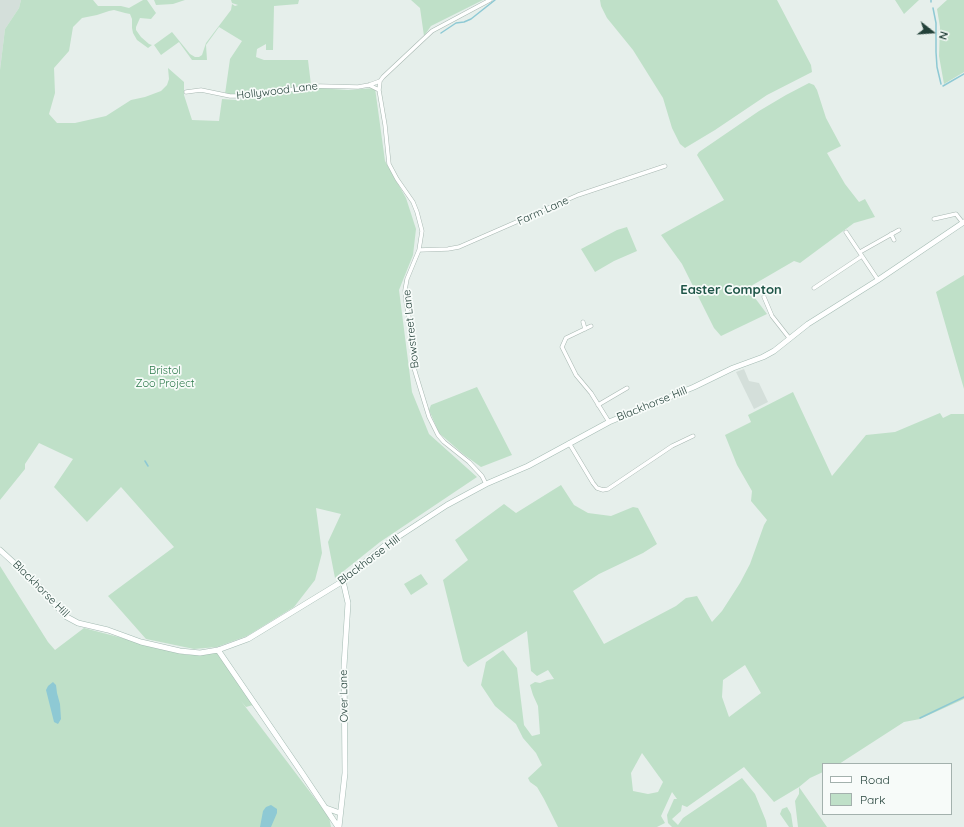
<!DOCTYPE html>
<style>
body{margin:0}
#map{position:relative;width:964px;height:827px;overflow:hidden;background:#e6efeb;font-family:Quicksand,sans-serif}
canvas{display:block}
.legend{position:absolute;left:822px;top:763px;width:130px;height:52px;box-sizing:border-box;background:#f7fbf9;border:1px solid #a3b1ad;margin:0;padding:5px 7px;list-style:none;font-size:12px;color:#24423a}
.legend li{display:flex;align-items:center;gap:8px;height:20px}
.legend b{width:20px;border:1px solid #a3b1ad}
.north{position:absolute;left:912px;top:12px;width:40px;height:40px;-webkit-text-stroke:3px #f7fbf9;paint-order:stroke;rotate:107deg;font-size:11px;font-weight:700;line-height:16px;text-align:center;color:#24423a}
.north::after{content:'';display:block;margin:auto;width:14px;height:18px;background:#24423a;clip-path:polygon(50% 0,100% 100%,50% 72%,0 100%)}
</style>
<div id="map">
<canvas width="964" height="827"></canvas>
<ul class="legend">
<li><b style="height:5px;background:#fff"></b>Road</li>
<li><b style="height:11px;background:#bfe0c8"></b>Park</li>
</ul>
<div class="north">N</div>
</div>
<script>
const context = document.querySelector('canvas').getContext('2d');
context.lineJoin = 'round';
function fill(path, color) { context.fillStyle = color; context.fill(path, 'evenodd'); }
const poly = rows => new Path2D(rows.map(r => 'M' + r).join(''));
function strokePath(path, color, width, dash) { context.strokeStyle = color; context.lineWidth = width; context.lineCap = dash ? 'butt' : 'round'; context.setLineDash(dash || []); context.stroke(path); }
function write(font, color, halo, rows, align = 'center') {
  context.font = font + ' Quicksand,sans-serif'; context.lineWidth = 3.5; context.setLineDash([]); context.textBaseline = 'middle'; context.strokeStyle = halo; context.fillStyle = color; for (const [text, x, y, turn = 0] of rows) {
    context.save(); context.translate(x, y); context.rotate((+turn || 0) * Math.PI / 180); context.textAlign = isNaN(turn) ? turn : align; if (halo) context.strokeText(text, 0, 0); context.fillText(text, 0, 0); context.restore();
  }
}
fill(poly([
 [0,0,21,0,19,8,5,29,0,70],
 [744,369,749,381,759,383,768,402,754,409,736,372]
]), '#d4dfda');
fill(poly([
 [21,0,93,0,98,6,121,6,129,8,143,0,147,0,156,13,151,19,140,18,136,27,136,30,141,37,149,44,152,45,148,48,137,40,133,33,132,28,132,19,130,14,125,13,114,10,109,11,97,15,82,18,73,27,69,51,54,68,55,93,49,114,57,123,75,123,106,116,131,100,145,97,161,91,167,85,169,79,168,68,184,82,184,95,192,120,219,121,222,99,236,100,318,88,348,90,375,88,385,161,406,198,416,229,413,255,399,290,412,392,429,434,477,477,380,542,335,578,328,542,341,514,316,508,322,553,315,580,294,607,247,636,217,647,194,649,146,639,108,596,174,547,121,487,87,522,54,487,73,459,39,443,25,464,25,469,0,500,0,70,5,29,19,8],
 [154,0,185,0,173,4,156,5],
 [231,0,299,0,298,4,274,6,273,50,266,50,266,44,257,49,256,57,264,60,308,60,311,85,236,95,225,94,230,59,242,41,219,27,206,45,207,60,192,60,179,42,161,55,154,45,172,32,190,54,195,57,199,57,202,55,206,43,231,10,232,4,235,6,238,5,232,3],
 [411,0,483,0,431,26,424,36,420,8],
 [600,0,777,0,811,65,812,72,767,95,715,130,685,148,680,144,672,128,663,98,633,50,607,18,601,6],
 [895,0,919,0,904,14],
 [947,0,964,0,964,72,944,84,939,56,940,27,937,9],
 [809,83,814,85,817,90,826,118,841,146,827,153,845,184,859,202,865,199,875,217,854,223,800,263,794,261,751,286,755,298,767,314,721,336,714,328,682,264,661,235,724,200,697,155,699,152,759,111,786,95],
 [627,227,637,251,614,261,595,272,581,249,617,230],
 [964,275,964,389,936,292],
 [477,387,512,455,481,467,463,454,439,433,429,410,431,405],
 [793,392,832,476,866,435,895,432,940,413,943,418,951,414,964,414,964,699,920,719,904,722,839,764,823,764,823,772,810,778,799,787,827,827,798,827,795,801,799,794,799,787,774,802,744,767,687,807,682,805,681,811,672,819,678,825,683,818,742,778,755,794,766,821,767,827,672,827,668,823,667,815,674,799,677,799,672,792,661,816,665,823,657,827,558,827,544,799,537,787,530,782,528,778,542,765,536,753,523,738,516,724,495,706,481,685,486,662,503,650,517,668,524,725,532,736,540,734,538,706,533,695,530,685,535,682,540,683,547,680,554,679,548,670,537,676,531,671,527,631,468,667,463,661,443,580,468,560,455,540,504,504,516,513,561,485,574,505,588,513,611,516,633,507,638,508,657,544,643,553,599,574,573,591,604,644,676,606,686,598,697,596,712,622,722,611,740,583,750,564,764,525,767,520,751,501,752,491,737,465,725,435,751,422,748,415],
 [745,665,761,693,729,717,722,697,723,680],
 [642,753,663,782,658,792,648,794,633,791,631,773],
 [0,566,48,642,55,650,84,628,187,655,217,653,253,705,246,707,241,701,329,817,331,827,0,827],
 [421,574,428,584,411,595,404,584],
 [787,807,791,814,793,827,789,827,780,814,782,809]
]), '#bfe0c8');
fill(poly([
 [53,682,56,685,57,693,60,704,61,719,58,724,54,722,46,690,48,686],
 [271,805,277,809,277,813,271,827,260,827,263,811,266,807]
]), '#8ec9d4');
strokePath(poly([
 [931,0,931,2],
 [933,8,936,23,936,52,937,67,941,84],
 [441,33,456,23,464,22,471,19,495,0],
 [943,86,964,74],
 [145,461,148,466],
 [920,718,964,697]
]), '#8ec9d4', 1.5);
const street = poly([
 [369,85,379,90],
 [186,92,201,90,230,96,243,96,320,86,358,87,369,85,380,81],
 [934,219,956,214,963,223],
 [846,232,878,280],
 [891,234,894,240],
 [419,250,448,249,459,247,578,195,665,166],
 [860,252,899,230],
 [814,288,862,256],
 [764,297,772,316,790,339],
 [583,322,585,329],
 [591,326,566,338,562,347,576,375,591,393,609,422],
 [598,405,627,388],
 [569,443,593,483,597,488,603,490,608,489,614,485,672,446,693,436],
 [486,484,482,476,469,462,444,442,438,435,429,417,417,378,414,368,413,337,406,302,405,290,407,279,419,250,422,231,417,212,413,202,397,179,389,164,385,125,379,90,380,81,383,77,432,31,490,0]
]);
const secondary = poly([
 [0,550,36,583,65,616,78,623,108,630,141,642,180,651,200,653,218,650,248,639,343,581,384,546,447,505,486,484,528,466,609,422,694,387,733,368,763,357,774,351,808,324,878,280,964,222],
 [218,650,302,773,338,827],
 [326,808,340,813],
 [339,827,345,773,344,666,348,603,343,581]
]);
strokePath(street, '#a8b8b2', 4.5);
strokePath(secondary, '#a4bbb3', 6);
strokePath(street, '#fff', 3.5);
strokePath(secondary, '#fff', 5);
write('11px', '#24423a', '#f7fbf9', [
 ["Hollywood Lane",277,91,-7],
 ["Farm Lane",543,211,-24],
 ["Bowstreet Lane",411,329,-96],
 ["Blackhorse Hill",652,404,-22],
 ["Blackhorse Hill",369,560,-37],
 ["Blackhorse Hill",41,589,45],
 ["Over Lane",344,696,-91]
]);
write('11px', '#2d7a4b', '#f7fbf9', [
 ["Bristol",165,371],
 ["Zoo Project",165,384]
]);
write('bold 13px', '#1f5548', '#f7fbf9', [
 ["Easter Compton",731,290]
]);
</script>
